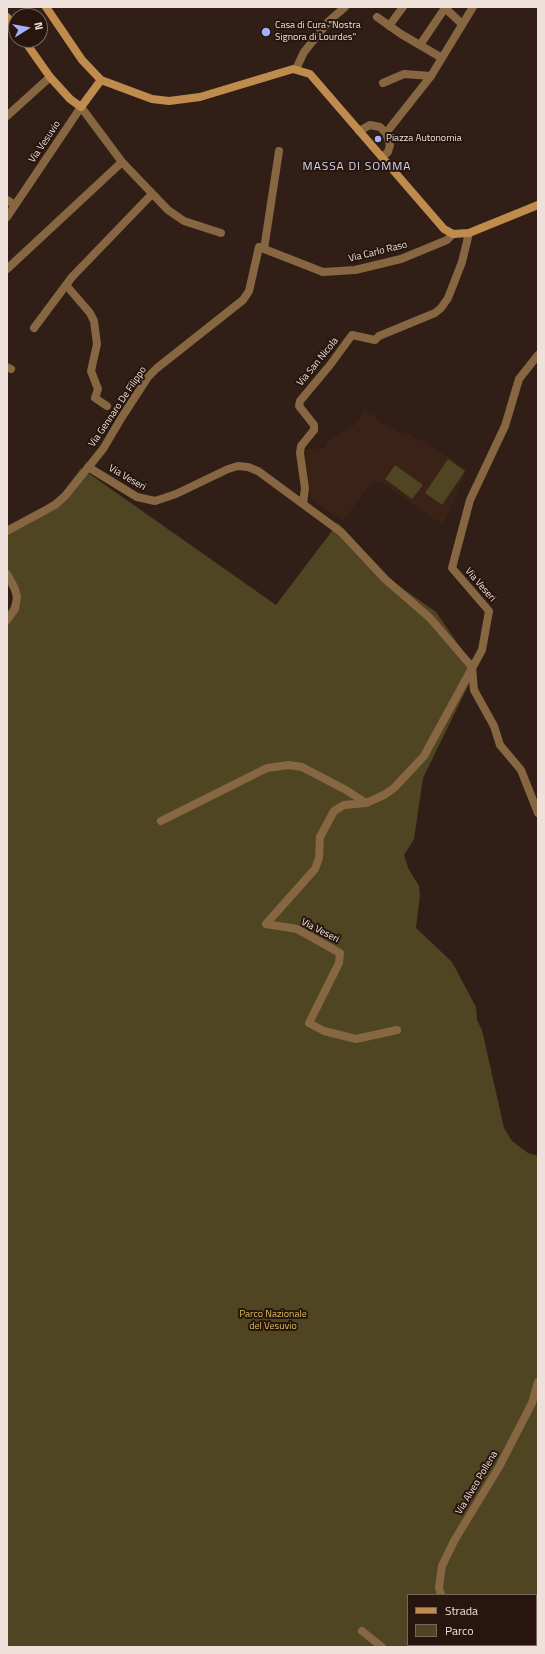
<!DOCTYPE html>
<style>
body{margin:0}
#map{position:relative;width:545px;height:1654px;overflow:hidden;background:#311f17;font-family:"Titillium Web",sans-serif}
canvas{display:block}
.frame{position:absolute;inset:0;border:8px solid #eee1db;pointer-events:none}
.legend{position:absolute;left:407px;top:1594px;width:130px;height:52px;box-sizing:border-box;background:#27150e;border:1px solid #776760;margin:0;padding:5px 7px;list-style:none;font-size:12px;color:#eee1db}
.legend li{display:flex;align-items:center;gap:8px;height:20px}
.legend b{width:20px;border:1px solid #776760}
.north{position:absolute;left:8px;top:8px;width:40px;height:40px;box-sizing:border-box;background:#27150e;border:1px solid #776760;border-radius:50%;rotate:79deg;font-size:11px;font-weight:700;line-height:16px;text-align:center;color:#eee1db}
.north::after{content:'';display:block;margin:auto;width:14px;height:18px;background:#a7b0fc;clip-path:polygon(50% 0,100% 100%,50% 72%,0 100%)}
</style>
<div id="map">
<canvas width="545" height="1654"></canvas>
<div class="frame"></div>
<ul class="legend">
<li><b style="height:5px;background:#c08c4e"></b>Strada</li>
<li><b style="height:11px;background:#4f4522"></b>Parco</li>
</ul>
<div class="north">N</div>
</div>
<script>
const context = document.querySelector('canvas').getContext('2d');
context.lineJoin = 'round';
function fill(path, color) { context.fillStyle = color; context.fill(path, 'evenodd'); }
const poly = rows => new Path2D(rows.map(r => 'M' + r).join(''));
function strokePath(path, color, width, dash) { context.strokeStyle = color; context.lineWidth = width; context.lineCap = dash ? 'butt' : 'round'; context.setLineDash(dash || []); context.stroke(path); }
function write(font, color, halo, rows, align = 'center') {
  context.font = font + ' "Titillium Web",sans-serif'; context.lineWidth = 4; context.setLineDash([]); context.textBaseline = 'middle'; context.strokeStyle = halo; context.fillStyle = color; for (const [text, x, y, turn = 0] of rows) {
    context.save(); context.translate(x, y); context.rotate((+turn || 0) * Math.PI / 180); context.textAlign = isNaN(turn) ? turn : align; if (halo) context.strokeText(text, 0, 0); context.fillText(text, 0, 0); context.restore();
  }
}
fill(poly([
 [364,411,376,416,375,420,402,434,406,432,467,468,443,525,381,482,371,483,343,521,311,499,305,450,325,448,329,440,355,425]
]), '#3b2217');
fill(poly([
 [448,459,465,471,442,505,425,493],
 [395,465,423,485,412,499,385,479],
 [81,468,276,605,338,523,392,581,436,612,463,651,472,678,423,778,414,839,404,855,408,868,419,886,420,895,416,928,452,962,476,1007,477,1020,482,1030,504,1128,512,1141,528,1153,538,1156,538,1647,7,1647,7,613,14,599,7,581,7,526,45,506,61,495],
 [408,1595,536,1595,536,1645,408,1645]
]), '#4f4522');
strokePath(poly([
 [444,7,462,24],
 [377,17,401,34,442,58],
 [389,26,403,7],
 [420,45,445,8],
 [296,69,304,52,329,21,345,7],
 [383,83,404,74,431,76],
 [7,116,50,77],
 [359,131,370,125,380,127,386,133,390,145,388,152,382,157],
 [386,133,431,76,473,7],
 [7,200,15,205],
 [7,217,81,107,122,162,168,210,184,221,221,233],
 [264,249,279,151],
 [7,269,122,162],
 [66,285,90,313,94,321,97,344,91,371,98,389,95,398,107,406],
 [34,328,72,277,152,194],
 [7,367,11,369],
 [88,467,137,497,155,501,176,494,228,469,238,466,248,467,258,471,341,532,385,579,430,618,472,667,474,690,494,726,500,745,521,770,538,813],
 [303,504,305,488,300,453,301,446,314,430,314,425,299,406,300,401,330,365,352,335,375,340,379,336,435,313,441,308,448,298,462,262,469,233],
 [7,531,55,505,65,496,103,449,122,417,148,377,157,368,243,300,249,291,259,247,323,272,355,270,401,259,447,240,453,234],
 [7,574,15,589,17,597,15,609,7,620],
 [161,821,267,768,289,765,302,767,346,790,366,803],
 [397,1030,356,1039,324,1031,309,1023,339,963,340,953,297,929,266,924,315,869,319,858,320,837,334,811,344,805,366,803,384,795,394,788,424,756,482,650,489,611,452,568,470,500,505,426,519,379,538,355],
 [441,1595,439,1587,442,1566,454,1541,499,1467,532,1403,538,1382],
 [362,1631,382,1647],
 [453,1645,453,1647]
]), '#876742', 8);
strokePath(poly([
 [46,7,82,60,101,80,152,99,169,101,200,97,293,69,310,74,444,229,453,234,469,233,538,205],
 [7,17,16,29],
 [24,40,50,77,70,99,81,107,101,80]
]), '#c08c4e', 8);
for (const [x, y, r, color] of [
 [266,32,5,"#a7b0fc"],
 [378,139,4,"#a7b0fc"]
]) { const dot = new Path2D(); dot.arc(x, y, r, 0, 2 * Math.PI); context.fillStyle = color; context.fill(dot); strokePath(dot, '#27150e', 1.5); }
write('10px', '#eee1db', '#27150e', [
 ["Casa di Cura \"Nostra",275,26],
 ["Signora di Lourdes\"",275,38],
 ["Piazza Autonomia",386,139]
], 'left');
write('10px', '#eee1db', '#27150e', [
 ["Via Vesuvio",45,142,-56],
 ["Via Carlo Raso",378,252,-14],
 ["Via San Nicola",318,362,-51],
 ["Via Gennaro De Filippo",118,407,-56],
 ["Via Veseri",127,478,30],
 ["Via Veseri",480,585,49],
 ["Via Veseri",320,931,27],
 ["Via Alveo Pollena",477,1483,-59]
]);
write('10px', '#d7be5f', '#27150e', [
 ["Parco Nazionale",273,1315],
 ["del Vesuvio",273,1327]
]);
context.letterSpacing = '1px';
write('12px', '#d5d9f6', '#27150e', [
 ["MASSA DI SOMMA",357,167]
]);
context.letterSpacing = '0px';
</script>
